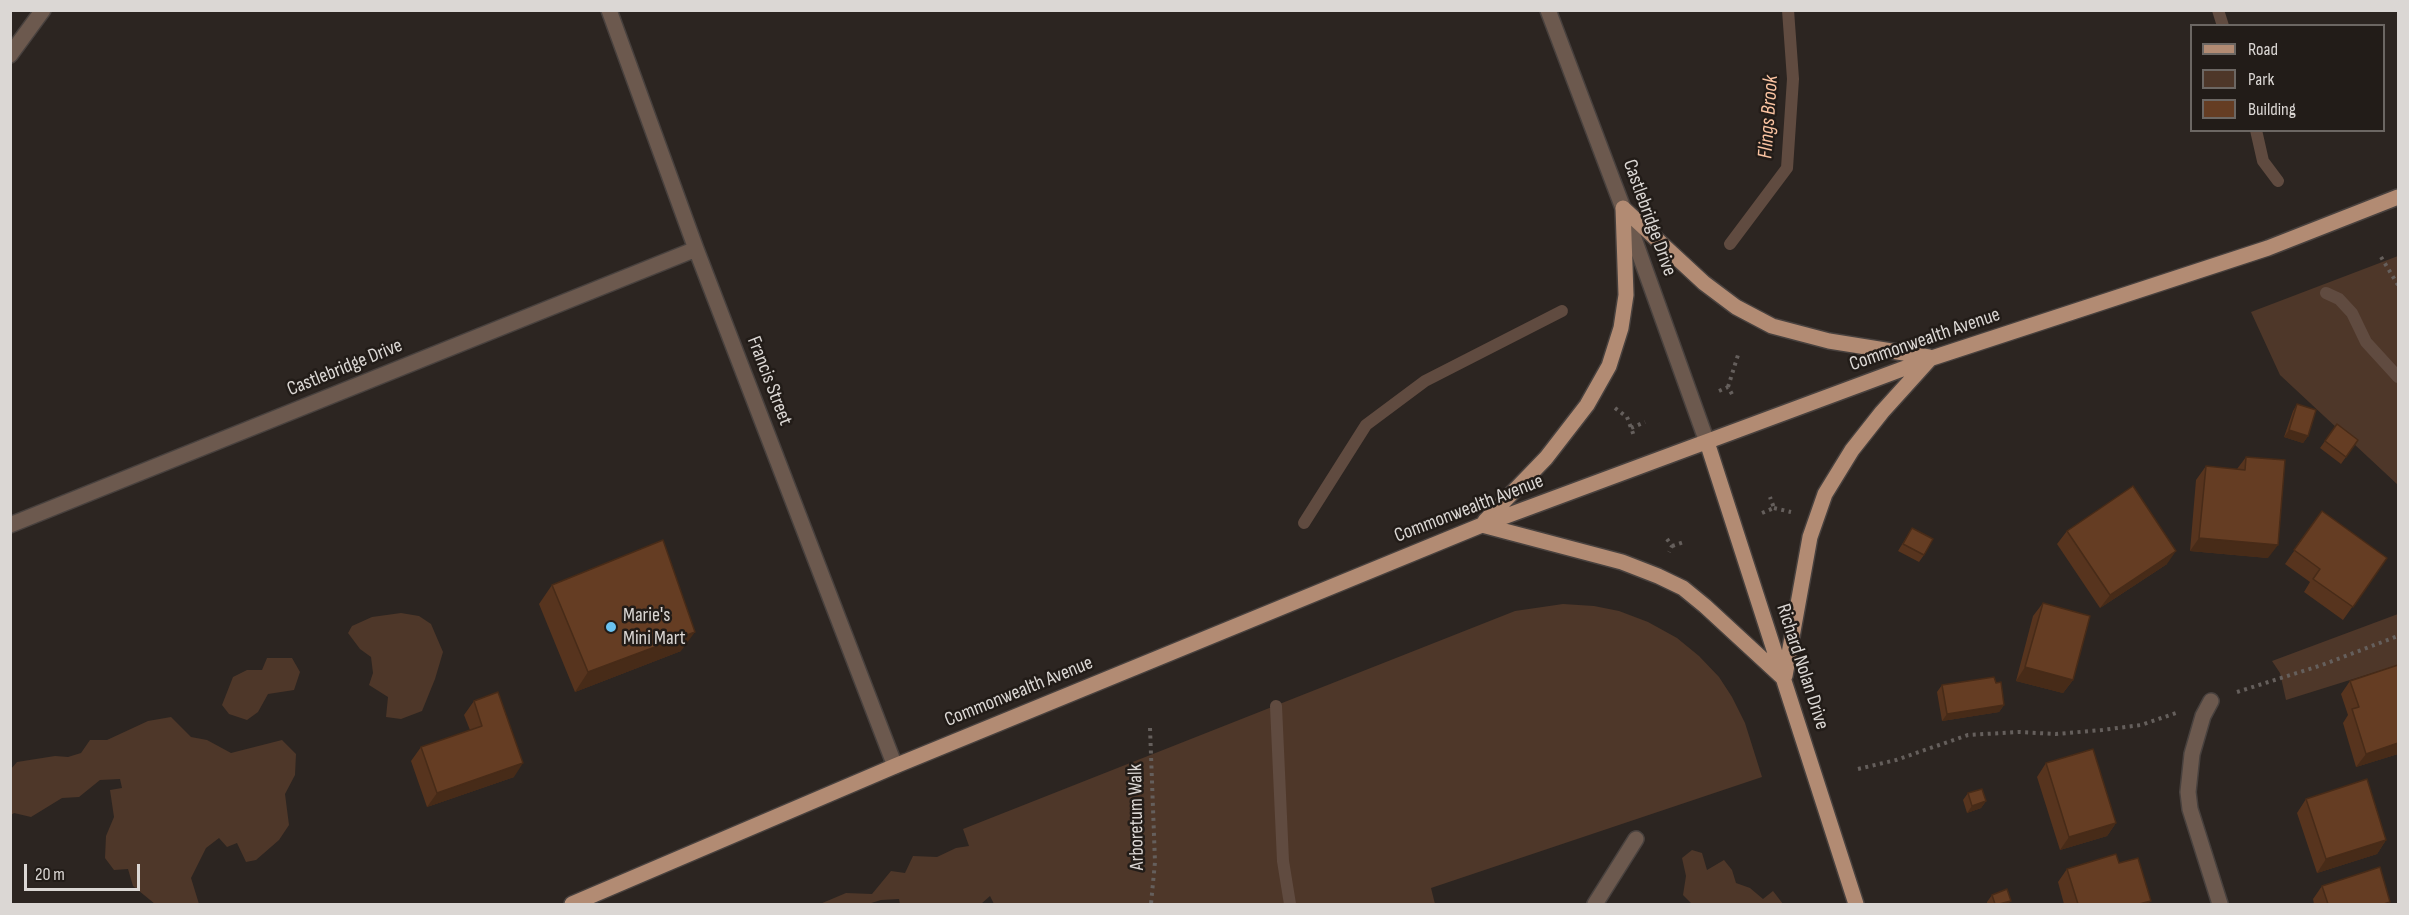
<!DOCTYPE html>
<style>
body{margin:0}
#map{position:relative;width:2409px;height:915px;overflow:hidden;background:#2c2521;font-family:"Sofia Sans Condensed",sans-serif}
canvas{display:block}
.frame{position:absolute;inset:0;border:12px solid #dbd7d4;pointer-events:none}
.legend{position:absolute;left:2190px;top:24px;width:195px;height:108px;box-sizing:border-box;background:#221c18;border:2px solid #6c6763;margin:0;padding:8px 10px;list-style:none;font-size:18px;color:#dbd7d4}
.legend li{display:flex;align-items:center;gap:12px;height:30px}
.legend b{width:30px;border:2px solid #6c6763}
.scale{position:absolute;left:24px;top:864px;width:116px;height:27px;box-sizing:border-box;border:3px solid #dbd7d4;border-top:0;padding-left:8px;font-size:18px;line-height:21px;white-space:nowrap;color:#dbd7d4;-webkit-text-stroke:4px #221c18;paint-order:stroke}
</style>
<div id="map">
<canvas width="2409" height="915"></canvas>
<div class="frame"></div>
<ul class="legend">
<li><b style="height:8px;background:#b28b73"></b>Road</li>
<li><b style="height:16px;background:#4e3729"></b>Park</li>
<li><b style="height:16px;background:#653d23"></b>Building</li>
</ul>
<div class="scale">20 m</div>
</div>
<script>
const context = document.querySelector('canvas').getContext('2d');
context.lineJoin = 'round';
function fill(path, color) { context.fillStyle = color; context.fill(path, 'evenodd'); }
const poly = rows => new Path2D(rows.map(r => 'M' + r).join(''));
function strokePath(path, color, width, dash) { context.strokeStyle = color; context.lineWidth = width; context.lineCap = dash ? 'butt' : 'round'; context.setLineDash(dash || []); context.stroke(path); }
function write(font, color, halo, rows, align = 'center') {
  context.font = font + ' "Sofia Sans Condensed",sans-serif'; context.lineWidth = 5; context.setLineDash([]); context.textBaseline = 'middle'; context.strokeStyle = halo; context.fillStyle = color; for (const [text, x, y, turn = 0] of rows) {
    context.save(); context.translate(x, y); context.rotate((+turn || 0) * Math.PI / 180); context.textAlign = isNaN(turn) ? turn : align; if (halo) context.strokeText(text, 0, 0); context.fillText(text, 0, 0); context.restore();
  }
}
fill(poly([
 [2398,256,2398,485,2280,375,2251,312],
 [1563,604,1594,606,1619,611,1648,622,1677,638,1699,656,1719,677,1732,697,1745,723,1762,777,1431,888,1435,904,994,904,990,896,981,904,900,904,899,899,881,900,868,904,820,904,846,893,872,894,891,871,905,873,913,856,937,857,956,848,969,846,963,829,1515,611],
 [401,613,419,616,431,624,443,652,435,679,422,711,401,719,386,717,388,697,369,685,373,673,371,657,360,649,348,633,352,626,372,617],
 [2398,614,2398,665,2286,700,2280,673,2272,661],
 [267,658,292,658,300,672,294,690,268,694,258,712,247,720,229,714,222,705,233,677,247,670,262,670],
 [171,717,191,737,207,740,231,753,282,740,296,754,295,775,285,794,289,825,279,840,256,860,246,862,237,843,227,847,219,838,206,848,191,878,199,904,155,904,133,886,128,869,114,870,105,858,106,836,114,817,110,790,122,788,120,779,100,780,79,797,62,798,31,817,14,813,11,815,11,769,17,762,55,756,68,757,81,753,90,740,107,740,148,721],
 [1692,850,1702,853,1707,870,1724,860,1732,870,1736,883,1750,888,1763,899,1773,891,1783,904,1692,904,1683,895,1686,876,1682,858]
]), '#4e3729');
strokePath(poly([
 [2218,10,2223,26],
 [2256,130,2263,161,2278,181],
 [1730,244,1787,168,1793,79,1788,10],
 [2326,293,2339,299,2352,313,2366,342,2398,377],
 [1304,523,1366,425,1425,381,1562,311],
 [1276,706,1283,861,1290,904]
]), '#604b40', 12);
const minor = poly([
 [609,10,696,249,895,766],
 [1548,10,1623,208,1707,442],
 [10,55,43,10],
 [10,525,696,249],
 [2211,701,2203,716,2192,754,2188,792,2190,809,2220,904],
 [1595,904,1636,839]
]);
const major = poly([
 [1623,208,1704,283,1736,307,1772,326,1829,341,1929,357],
 [1707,442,1856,904],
 [1485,521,1546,458,1587,405,1609,366,1621,328,1626,295,1623,208],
 [1482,525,1622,562,1658,576,1683,588,1705,606,1782,677],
 [1785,676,1810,537,1825,494,1852,450,1882,412,1929,360],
 [572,904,895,766,1482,525,1932,358,2268,248,2398,197]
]);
strokePath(minor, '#48413e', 18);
strokePath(major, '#48413e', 18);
strokePath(poly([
 [2381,257,2398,285],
 [1728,387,1738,355],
 [1719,391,1728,387,1733,396],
 [1615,408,1627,417,1634,436],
 [1631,428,1645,422],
 [1774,508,1791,512],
 [1762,513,1774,508,1770,497],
 [1667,539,1672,546,1669,552],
 [1672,546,1684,542],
 [2237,692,2322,665,2398,636],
 [1150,728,1155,862,1151,904],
 [1858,769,1896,760,1968,735,2019,732,2056,734,2102,730,2141,725,2176,713]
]), '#655f5c', 4, [3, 4.5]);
strokePath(minor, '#6c594e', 15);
strokePath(major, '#b28b73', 15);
fill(poly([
 [2297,404,2308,436,2303,443,2284,437,2293,411],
 [2337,424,2358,440,2341,464,2320,448],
 [2246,457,2268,558,2190,551,2196,480,2206,466,2237,469],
 [2322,511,2387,558,2343,620,2304,592,2310,582,2285,564],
 [1912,528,1924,555,1919,562,1898,551],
 [2067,531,2167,564,2100,608,2057,544],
 [552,585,681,651,575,692,539,604],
 [2043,603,2073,680,2063,693,2016,681,2033,616],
 [2398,665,2398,754,2356,767,2343,723,2348,715,2341,694,2350,681],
 [1996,683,2004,705,1999,712,1942,721,1937,692,1942,685],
 [474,701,514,777,427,807,411,761,421,747,470,730,464,715],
 [2046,763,2116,823,2107,836,2060,850,2037,777],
 [1968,793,1986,801,1981,808,1967,813,1963,800],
 [2306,799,2386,840,2377,854,2317,873,2297,813],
 [2119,863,2148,904,2064,904,2058,882,2067,869],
 [2322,886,2390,902,2388,904,2314,904,2313,899],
 [1992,895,2008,904,1987,904,1987,902]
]), '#57341e');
fill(poly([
 [2289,430,2308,436,2303,443,2284,437],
 [2199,538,2278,545,2268,558,2190,551],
 [2176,551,2167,564,2100,608,2110,595],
 [695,632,681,651,575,692,588,672],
 [2025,667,2073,680,2063,693,2016,681],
 [2004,705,1999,712,1942,721,1947,714],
 [2398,743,2398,754,2356,767,2366,754],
 [523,763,514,777,427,807,437,793],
 [1986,801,1981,808,1967,813,1972,806],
 [2116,823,2107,836,2060,850,2069,837],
 [2386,840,2377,854,2317,873,2326,859],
 [2011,901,2008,904,1999,904],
 [2151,901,2148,904,2139,904]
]), '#472b18');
const building = poly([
 [2297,404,2316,410,2308,436,2289,430,2297,404],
 [2337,424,2358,440,2346,457,2325,441,2337,424],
 [2246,457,2285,460,2278,545,2199,538,2206,466,2245,470,2246,457],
 [2133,486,2176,551,2110,595,2067,531,2133,486],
 [2322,511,2387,558,2353,607,2313,579,2320,569,2294,550,2322,511],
 [1912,528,1933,539,1924,555,1903,544,1912,528],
 [663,540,695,632,588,672,552,585,663,540],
 [2043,603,2090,616,2073,680,2025,667,2043,603],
 [2398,665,2398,743,2366,754,2352,709,2359,707,2350,681,2398,665],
 [1994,677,1996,683,2001,682,2004,705,1947,714,1942,685,1994,677],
 [498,692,523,763,437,793,421,747,482,726,474,701,498,692],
 [2093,749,2116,823,2069,837,2046,763,2093,749],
 [2367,779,2386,840,2326,859,2306,799,2367,779],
 [1982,789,1986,801,1972,806,1968,793,1982,789],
 [2116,854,2119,863,2138,858,2151,901,2139,904,2078,904,2067,869,2116,854],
 [2380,867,2390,902,2384,904,2385,904,2328,904,2322,886,2380,867],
 [2007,889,2011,901,1999,904,1995,904,1992,895,2007,889]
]);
fill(building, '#653d23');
strokePath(building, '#472b18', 1.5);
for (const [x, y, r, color] of [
 [611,627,6,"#6ac3f1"]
]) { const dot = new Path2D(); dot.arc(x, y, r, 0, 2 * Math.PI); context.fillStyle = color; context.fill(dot); strokePath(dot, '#221c18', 2); }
write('20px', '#dbd7d4', '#221c18', [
 ["Castlebridge Drive",1649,218,70],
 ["Commonwealth Avenue",1925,340,-19],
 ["Castlebridge Drive",345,368,-22],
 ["Francis Street",769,381,69],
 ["Commonwealth Avenue",1469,509,-21],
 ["Richard Nolan Drive",1802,667,72],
 ["Commonwealth Avenue",1019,692,-22],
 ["Arboretum Walk",1137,817,-91]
]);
write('20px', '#dbd7d4', '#221c18', [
 ["Marie's",623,616],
 ["Mini Mart",623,639]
], 'left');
write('italic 21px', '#fac3a1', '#221c18', [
 ["Flings Brook",1769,117,-86]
]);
</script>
